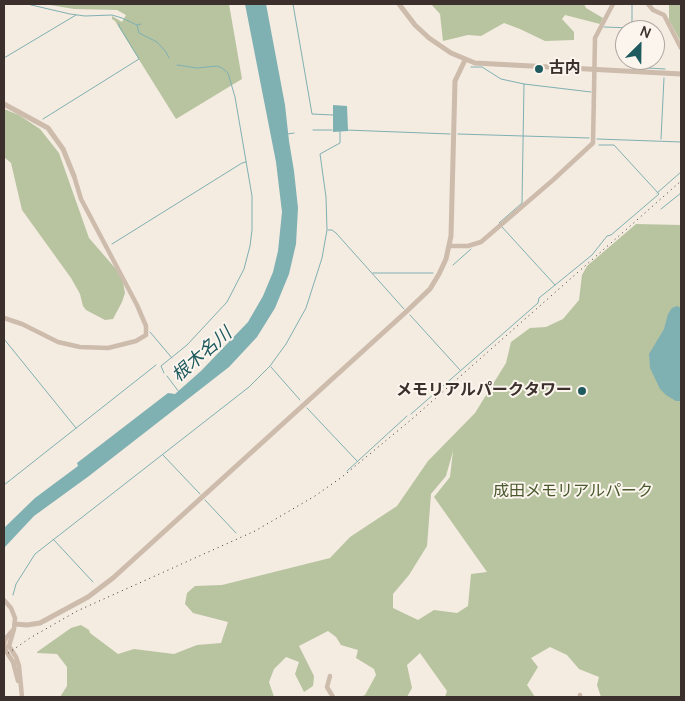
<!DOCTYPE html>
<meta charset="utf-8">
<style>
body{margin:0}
#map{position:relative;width:685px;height:701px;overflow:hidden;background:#f4ebe1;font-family:Manrope,sans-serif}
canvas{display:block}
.frame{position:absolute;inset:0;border:5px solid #3b302b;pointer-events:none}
.north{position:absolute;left:615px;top:20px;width:50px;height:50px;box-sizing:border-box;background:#fbf5ee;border:1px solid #aea6a0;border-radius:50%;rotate:23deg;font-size:14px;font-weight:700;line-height:20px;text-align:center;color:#3b302b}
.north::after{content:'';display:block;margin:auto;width:18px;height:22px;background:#1f5a5e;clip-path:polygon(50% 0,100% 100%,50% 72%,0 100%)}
</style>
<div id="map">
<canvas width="685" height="701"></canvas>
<div class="frame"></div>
<div class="north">N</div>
</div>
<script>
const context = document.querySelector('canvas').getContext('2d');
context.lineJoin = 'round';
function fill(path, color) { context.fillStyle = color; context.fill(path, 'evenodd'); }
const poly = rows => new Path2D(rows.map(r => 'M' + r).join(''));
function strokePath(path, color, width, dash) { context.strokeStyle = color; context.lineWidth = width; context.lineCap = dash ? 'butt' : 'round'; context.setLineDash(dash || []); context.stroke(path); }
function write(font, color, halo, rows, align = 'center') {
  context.font = font + ' Manrope,"Noto Sans JP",sans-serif'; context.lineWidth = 4; context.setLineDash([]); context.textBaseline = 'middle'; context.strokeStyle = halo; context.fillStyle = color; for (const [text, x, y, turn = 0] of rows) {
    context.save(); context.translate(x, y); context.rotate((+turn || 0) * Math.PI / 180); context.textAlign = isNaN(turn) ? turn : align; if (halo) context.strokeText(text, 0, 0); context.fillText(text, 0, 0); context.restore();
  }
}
fill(poly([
 [44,4,231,4,229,4,242,79,176,119,115,21,112,19,112,16,122,22,126,15,117,10,74,9],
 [431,4,584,4,586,8,603,18,600,24,565,15,562,19,574,32,574,40,545,41,520,29,504,23,481,36,468,35,443,41,440,14],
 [669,4,681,4,681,42,669,20],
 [4,109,19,115,40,129,59,153,89,238,122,276,125,293,122,302,113,319,105,320,86,310,83,306,80,294,71,278,22,210,11,163,4,157],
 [636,224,681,225,681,697,601,697,597,685,599,677,579,669,567,655,550,647,531,658,538,667,527,685,535,697,445,697,447,691,420,653,407,665,412,688,407,697,360,697,365,695,376,675,374,669,356,658,358,650,341,645,336,637,328,631,299,646,314,676,313,686,304,692,295,674,299,662,286,657,274,669,269,682,274,697,60,697,67,686,67,667,57,654,37,653,37,652,71,628,81,625,89,630,90,633,118,654,134,649,174,654,197,645,221,643,228,622,193,613,185,604,187,593,195,586,222,585,330,558,350,537,397,506,428,461,475,413,506,363,511,342,530,328,546,327,563,319,579,300,582,275,587,266],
 [453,451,450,477,434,497,487,572,471,574,468,606,457,613,434,610,418,620,393,608,393,594,409,575,427,546,431,494,446,476]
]), '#b8c4a0');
fill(poly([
 [245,4,266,4,285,105,289,141,294,171,298,208,296,244,289,274,275,308,257,337,229,367,89,476,34,516,4,548,4,528,35,498,78,466,77,463,168,393,175,394,201,371,248,322,263,296,273,272,278,251,282,212,276,162],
 [333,105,347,106,348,131,333,132],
 [677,306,681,308,681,401,676,401,666,395,660,389,650,368,649,354,664,329,668,314,672,308]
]), '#7fb0b2');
strokePath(poly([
 [27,4,70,14,85,16,112,15,122,18,137,25,141,24],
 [293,4,312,114,333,115],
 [137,25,139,33,157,42,166,52,169,58],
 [604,27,632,28],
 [632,30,632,4],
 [4,58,76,15],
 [631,60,631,67,665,69],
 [471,67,482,67,501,79,524,84,591,92],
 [43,119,139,59,119,26,119,24],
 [313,130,332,130],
 [346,130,450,134],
 [288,134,294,133],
 [458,134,589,138],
 [597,139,681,142],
 [661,139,664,78],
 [657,193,681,172],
 [661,209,681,193],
 [500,224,499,223,522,203,524,84],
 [502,227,555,285],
 [328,230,332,230,336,233,404,309],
 [112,244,242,163,246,162],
 [453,265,471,249],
 [373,273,433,273],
 [410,315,460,370],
 [150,332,172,358],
 [4,339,76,428],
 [271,367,300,400],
 [164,373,161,366,187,345,227,302,244,269,250,246,252,230,252,196,235,97,228,73,222,68,217,66,197,68,177,65],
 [167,376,179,392],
 [307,408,357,461],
 [411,414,538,303,539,298,592,255,607,236,611,235,659,194,614,145,599,145],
 [163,455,200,494],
 [347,471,407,416],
 [4,485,156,365],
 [205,500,236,533],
 [53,539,93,582],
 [13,595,16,584,35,554,249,387,270,366,286,344,306,308,322,258,327,230,326,197,320,154,340,143,340,131]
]), '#7fb0b2', 1);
strokePath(poly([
 [648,4,653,10,664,15,681,48],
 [449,246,468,246,481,242,553,180,593,143,595,38,613,4],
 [4,318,22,324,58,342,80,347,108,348,136,341,146,335,146,326,137,305,81,199,74,176],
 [4,600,11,608,15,618,14,629,9,646,16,657,19,666,22,697],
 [13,630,6,638,4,644,6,651,13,662,18,681],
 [330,676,327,687,333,697],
 [580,697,580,695]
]), '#cdbbac', 4.5);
strokePath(poly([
 [399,4,415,25,429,38,451,53,475,63,681,74],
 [4,104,48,128,63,149,74,176],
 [15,624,27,625,40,623,88,597,113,578,407,311,430,289,439,274,446,259,451,236,455,81,465,60]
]), '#cdbbac', 5);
strokePath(poly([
 [4,656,30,638,77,611,255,531,315,496,342,477,412,419,681,181]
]), '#3b302b', 1, [1, 4]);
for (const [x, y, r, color] of [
 [539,69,5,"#1f5a5e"],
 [582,391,5,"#1f5a5e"]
]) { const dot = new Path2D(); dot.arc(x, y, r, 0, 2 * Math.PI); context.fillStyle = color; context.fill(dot); strokePath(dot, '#fbf5ee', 2); }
write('bold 16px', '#3b302b', '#fbf5ee', [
 ["古内",549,69],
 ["メモリアルパークタワー",572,391,"right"]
], 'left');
write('16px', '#4a5a2e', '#fbf5ee', [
 ["成田メモリアルパーク",573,492]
]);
write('italic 18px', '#1f5a5e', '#fbf5ee', [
 ["根木名川",202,355,-41]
]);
</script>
